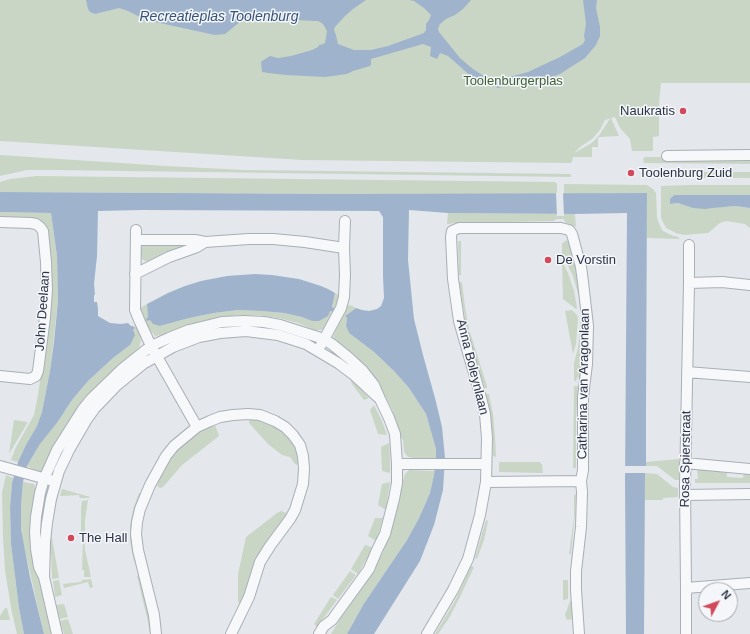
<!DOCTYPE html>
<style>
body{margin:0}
#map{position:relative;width:750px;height:634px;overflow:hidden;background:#e4e7ec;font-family:Arial,sans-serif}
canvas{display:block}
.north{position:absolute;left:698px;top:582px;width:40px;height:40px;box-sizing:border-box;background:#f4f6f9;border:1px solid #a4a8b1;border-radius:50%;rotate:49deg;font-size:11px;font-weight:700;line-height:16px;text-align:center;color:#2b3445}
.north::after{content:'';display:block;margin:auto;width:14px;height:18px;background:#d1495b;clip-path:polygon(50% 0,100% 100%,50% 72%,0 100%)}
</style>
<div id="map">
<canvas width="750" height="634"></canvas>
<div class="north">N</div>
</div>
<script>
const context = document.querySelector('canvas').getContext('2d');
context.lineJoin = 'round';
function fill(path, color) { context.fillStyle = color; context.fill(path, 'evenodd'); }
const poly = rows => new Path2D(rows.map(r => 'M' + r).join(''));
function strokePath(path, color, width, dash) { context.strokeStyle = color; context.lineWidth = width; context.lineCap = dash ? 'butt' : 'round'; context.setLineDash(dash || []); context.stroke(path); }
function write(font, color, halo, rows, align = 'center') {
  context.font = font + ' Arial,sans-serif'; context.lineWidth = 3; context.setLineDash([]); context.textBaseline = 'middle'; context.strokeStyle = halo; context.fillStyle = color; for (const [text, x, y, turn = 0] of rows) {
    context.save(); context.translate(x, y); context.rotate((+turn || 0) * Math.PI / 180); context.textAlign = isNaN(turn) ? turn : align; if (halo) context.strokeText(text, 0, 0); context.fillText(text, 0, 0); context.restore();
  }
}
fill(poly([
 [0,0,750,0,750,83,661,83,659,104,659,136,653,137,653,151,632,151,630,139,620,128,615,117,605,120,600,130,592,139,580,147,574,153,590,144,595,140,600,134,609,120,611,118,619,136,600,137,598,138,598,147,592,147,592,157,573,157,572,162,570,163,303,160,0,141],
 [0,155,166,166,244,170,571,174,571,177,55,170,27,170,0,176],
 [645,157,750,158,750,164,644,163,643,159],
 [643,172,750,172,750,178,645,177],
 [36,176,555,182,557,184,557,194,344,194,0,192,0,182,10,179],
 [564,184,647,185,653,189,656,193,657,218,660,226,663,231,671,235,678,237,680,239,647,238,647,193,564,194],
 [688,185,750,185,750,195,674,195,670,204,678,203,695,208,735,206,750,208,750,228,745,224,726,221,720,223,708,233,684,235,676,233,666,228,661,218,661,186],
 [0,212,51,213,57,256,58,301,50,371,42,412,37,426,18,462,11,460,16,447,34,415,38,395,50,314,51,289,44,225,0,220],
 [448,213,575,214,576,227,565,222,564,219,556,219,554,221,458,223,447,224],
 [571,240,581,283,584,325,582,382,579,382,579,378,577,377,576,382,574,380,574,363,578,348,580,329,581,315,579,297,573,276,562,254,562,244,565,241],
 [458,241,461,241,461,275,459,275],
 [184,242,185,247,149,262,145,261,142,259,141,255,141,250,142,245],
 [562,261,568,273,574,291,577,308,576,309,563,299],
 [459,282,462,282,465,307,469,329,467,330],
 [335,293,339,295,339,302,326,325,324,329,320,330,314,330,298,323,279,318,258,315,237,315,189,324,161,335,155,336,150,330,140,313,140,308,147,304,148,317,150,320,160,326,189,318,214,313,238,310,261,311,284,313,302,317,312,321,330,311,332,312,332,308],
 [350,305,356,308,348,314,346,315,345,316,347,318,346,326,349,333,374,352,394,371,409,388,426,414,436,449,436,458,419,459,413,458,408,457,404,452,403,440,400,436,392,409,380,387,362,365,336,343,333,337,345,307],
 [572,310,577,315,578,318,576,344,573,354,565,311],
 [137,325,142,334,140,335,141,340,139,348,121,363,86,396,55,446,44,469,39,472,27,466,40,444,57,423,72,400,88,381,113,358,130,345,133,330,135,328,134,327],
 [470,332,487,386,487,388,485,388,467,333],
 [352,380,369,398,364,400,352,384,351,382],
 [574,386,578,386,576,420,576,468,573,468],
 [486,394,489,394,493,414,495,437,496,457,493,456,493,438,490,415],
 [374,405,382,421,387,435,378,434,370,410],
 [250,418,258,419,278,427,295,442,301,466,295,464,290,457,282,455,268,444,249,423],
 [14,420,28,422,9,454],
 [215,425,219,436,182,465,163,487,160,488,157,486,160,477,158,476,175,451,206,426,207,428],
 [389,443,390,460,390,473,382,471,381,447],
 [679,459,679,480,675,480,657,466,646,466,646,462],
 [499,462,540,462,541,464,542,464,543,473,499,472],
 [697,468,727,470,727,477,743,478,744,472,750,473,750,483,695,483,695,479,698,479],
 [409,470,435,471,430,493,419,518,407,540,363,605,347,634,331,634,340,619,375,567,384,550,393,525,400,491,401,480,403,480,405,474],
 [645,473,657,474,673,487,678,488,678,497,663,498,663,500,645,500],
 [6,475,13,478,12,483,10,508,11,544,19,608,24,634,17,634,12,613,5,571,3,537,2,493],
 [23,482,34,484,36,489,35,509,38,576,52,634,44,634,23,542,21,529,21,506],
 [390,482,388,495,386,510,378,505,382,484],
 [62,489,90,497,89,498,80,498,79,495,60,496],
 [139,493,142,495,137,561,134,562,130,541,130,525,133,510,136,501],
 [574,494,576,495,575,514,571,554,569,554,574,517],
 [43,495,49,497,40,558,39,542],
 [88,500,85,520,85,536,83,536,81,532,81,508,82,501],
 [281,511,288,514,241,604,238,602,238,574,246,537,277,513],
 [375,518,383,518,376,541,368,536],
 [486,520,488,521,484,540,477,559,475,558],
 [48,538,52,538,59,578,52,579,51,554,48,553],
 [83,539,84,539,85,550,91,577,84,577,84,570,82,570],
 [365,545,366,545,373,548,358,574,351,569],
 [471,566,474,567,460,597,449,618,438,634,435,634,455,601],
 [350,571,356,575,338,599,333,595],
 [137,576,140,576,151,621,152,634,150,634,148,622],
 [91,579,93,587,90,588,88,582,64,588,63,584,81,582,82,580],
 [59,580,62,595,55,597,53,581],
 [563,580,568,580,568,599,563,600],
 [331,597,337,600,317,627,314,624],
 [572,600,573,619,567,620,565,615,570,601],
 [64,604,68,617,60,619,56,605],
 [5,608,7,608,10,620,0,620,0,616],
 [68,619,73,634,64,634,60,621]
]), '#c9d6c5');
fill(poly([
 [86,0,366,0,353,9,345,16,335,27,334,30,336,35,338,44,354,50,371,50,388,46,424,33,426,30,426,24,429,20,431,15,424,8,414,1,409,0,471,0,463,9,455,15,446,19,440,24,438,29,439,32,460,58,473,69,484,76,496,79,513,76,528,72,560,57,583,44,585,40,584,36,586,24,583,0,597,0,596,8,600,27,600,36,596,45,585,58,560,74,537,82,535,79,498,88,474,79,448,56,440,53,437,59,430,56,431,47,423,44,371,59,371,65,370,66,353,71,347,74,325,77,286,75,268,73,262,72,261,62,262,61,270,56,278,58,291,56,312,50,318,47,320,44,321,45,325,43,327,31,323,24,318,21,314,21,297,20,260,16,247,18,241,21,225,34,215,35,146,20,128,11,119,8,95,14,90,12,88,9],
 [0,192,344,194,647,193,646,405,646,466,645,473,645,478,644,634,626,634,625,479,627,213,575,214,448,213,409,210,408,260,414,319,423,355,435,398,442,427,445,458,443,490,434,525,420,561,374,634,347,634,363,605,407,540,419,518,430,493,434,475,436,458,436,449,426,414,409,388,394,371,374,352,349,333,346,326,347,318,345,316,346,315,348,314,356,308,362,310,369,311,377,309,381,306,384,298,383,276,383,217,379,211,142,210,98,211,97,256,94,284,95,295,94,295,94,302,97,302,98,309,98,316,110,323,121,324,128,323,131,326,133,326,135,328,133,330,135,335,130,345,113,358,88,381,72,400,57,423,40,444,27,466,23,482,21,506,21,529,30,577,44,634,24,634,19,608,11,544,10,508,12,483,18,462,26,445,37,426,42,412,50,371,54,342,58,301,57,256,51,213,0,212],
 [674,195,750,195,750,208,735,206,712,208,705,209,693,208,678,203,670,204,670,199],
 [255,274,272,275,299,279,321,286,328,289,335,293,332,307,334,308,333,312,330,311,328,316,319,321,312,321,302,317,284,313,261,311,238,310,214,313,189,318,160,326,153,324,150,320,147,321,146,319,148,317,147,304,168,293,185,286,201,281,227,276]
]), '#9fb4cc');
fill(poly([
 [556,193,563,193,564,216,557,216],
 [624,466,648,466,647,473,624,473]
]), '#e4e7ec');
const minor = poly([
 [667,156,750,155],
 [0,222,31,223,36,224,40,227,43,231,46,262,47,290,45,317,38,371,36,376,30,379,0,376],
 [136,230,135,310,140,322,151,346,197,427],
 [136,240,195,240,205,242],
 [135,274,169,257,197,247,205,242,249,239,273,239,305,242,344,248],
 [689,283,722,282,750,285],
 [244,321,264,322,280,325,324,339,333,345,349,358,363,371,374,385,380,399,354,375,338,363,306,344,278,335,246,331,220,333,199,337,173,347,143,364,117,385,95,408,87,419,69,450,59,471,51,499,47,523,45,542,44,577,39,567,36,549,35,532,36,517,40,493,44,479,57,450,83,409,92,398,121,370,151,346,169,338,189,330,222,322,244,321],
 [321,345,341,308,344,297,345,275,344,248,345,221],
 [687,372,750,377],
 [685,463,750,469],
 [397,464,486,464],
 [0,466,50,480],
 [486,482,581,481],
 [685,495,750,494],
 [44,577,57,634],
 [686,588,750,583],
 [156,634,154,615,138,550,136,534,137,522,140,509,150,485,166,456,174,446,197,427,210,421,220,417,233,415,248,414,260,415,275,421,285,427,293,435,300,445,303,456,304,469,303,484,295,510,290,519,270,546,260,562,249,597,231,634],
 [319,634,324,626,332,620,369,569,377,550,385,534,394,499,397,483,397,464,395,434,389,418,380,399],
 [427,634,453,590,468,559,480,515,486,482,487,438,485,414,480,394,459,321,453,279,451,237,452,231,459,228,561,228,569,230,572,234,581,267,583,282,588,326,587,364,583,397,583,470,581,481,582,492,581,527,576,571,576,590,579,634],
 [686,634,686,588,685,485,689,283,689,245]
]);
strokePath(minor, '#a9aeb7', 12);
strokePath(minor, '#f7f8fa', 10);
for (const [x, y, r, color] of [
 [683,111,4,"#d1495b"],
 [631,173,4,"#d1495b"],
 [548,260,4,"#d1495b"],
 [71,538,4,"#d1495b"]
]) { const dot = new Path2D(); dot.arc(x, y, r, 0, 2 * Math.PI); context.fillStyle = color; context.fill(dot); strokePath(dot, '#f4f6f9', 1.5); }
write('13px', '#3f6138', '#f4f6f9', [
 ["Toolenburgerplas",513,81]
]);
write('13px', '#2b3445', '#f4f6f9', [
 ["Naukratis",675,111,"right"],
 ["Toolenburg Zuid",639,173],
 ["De Vorstin",556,260],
 ["The Hall",79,538]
], 'left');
write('13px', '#2b3445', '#f4f6f9', [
 ["John Deelaan",43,311,-86],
 ["Anna Boleynlaan",472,367,76],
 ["Catharina van Aragonlaan",584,384,-89],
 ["Rosa Spierstraat",686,459,-89]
]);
write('italic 14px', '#34527a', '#f4f6f9', [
 ["Recreatieplas Toolenburg",219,17]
]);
</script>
